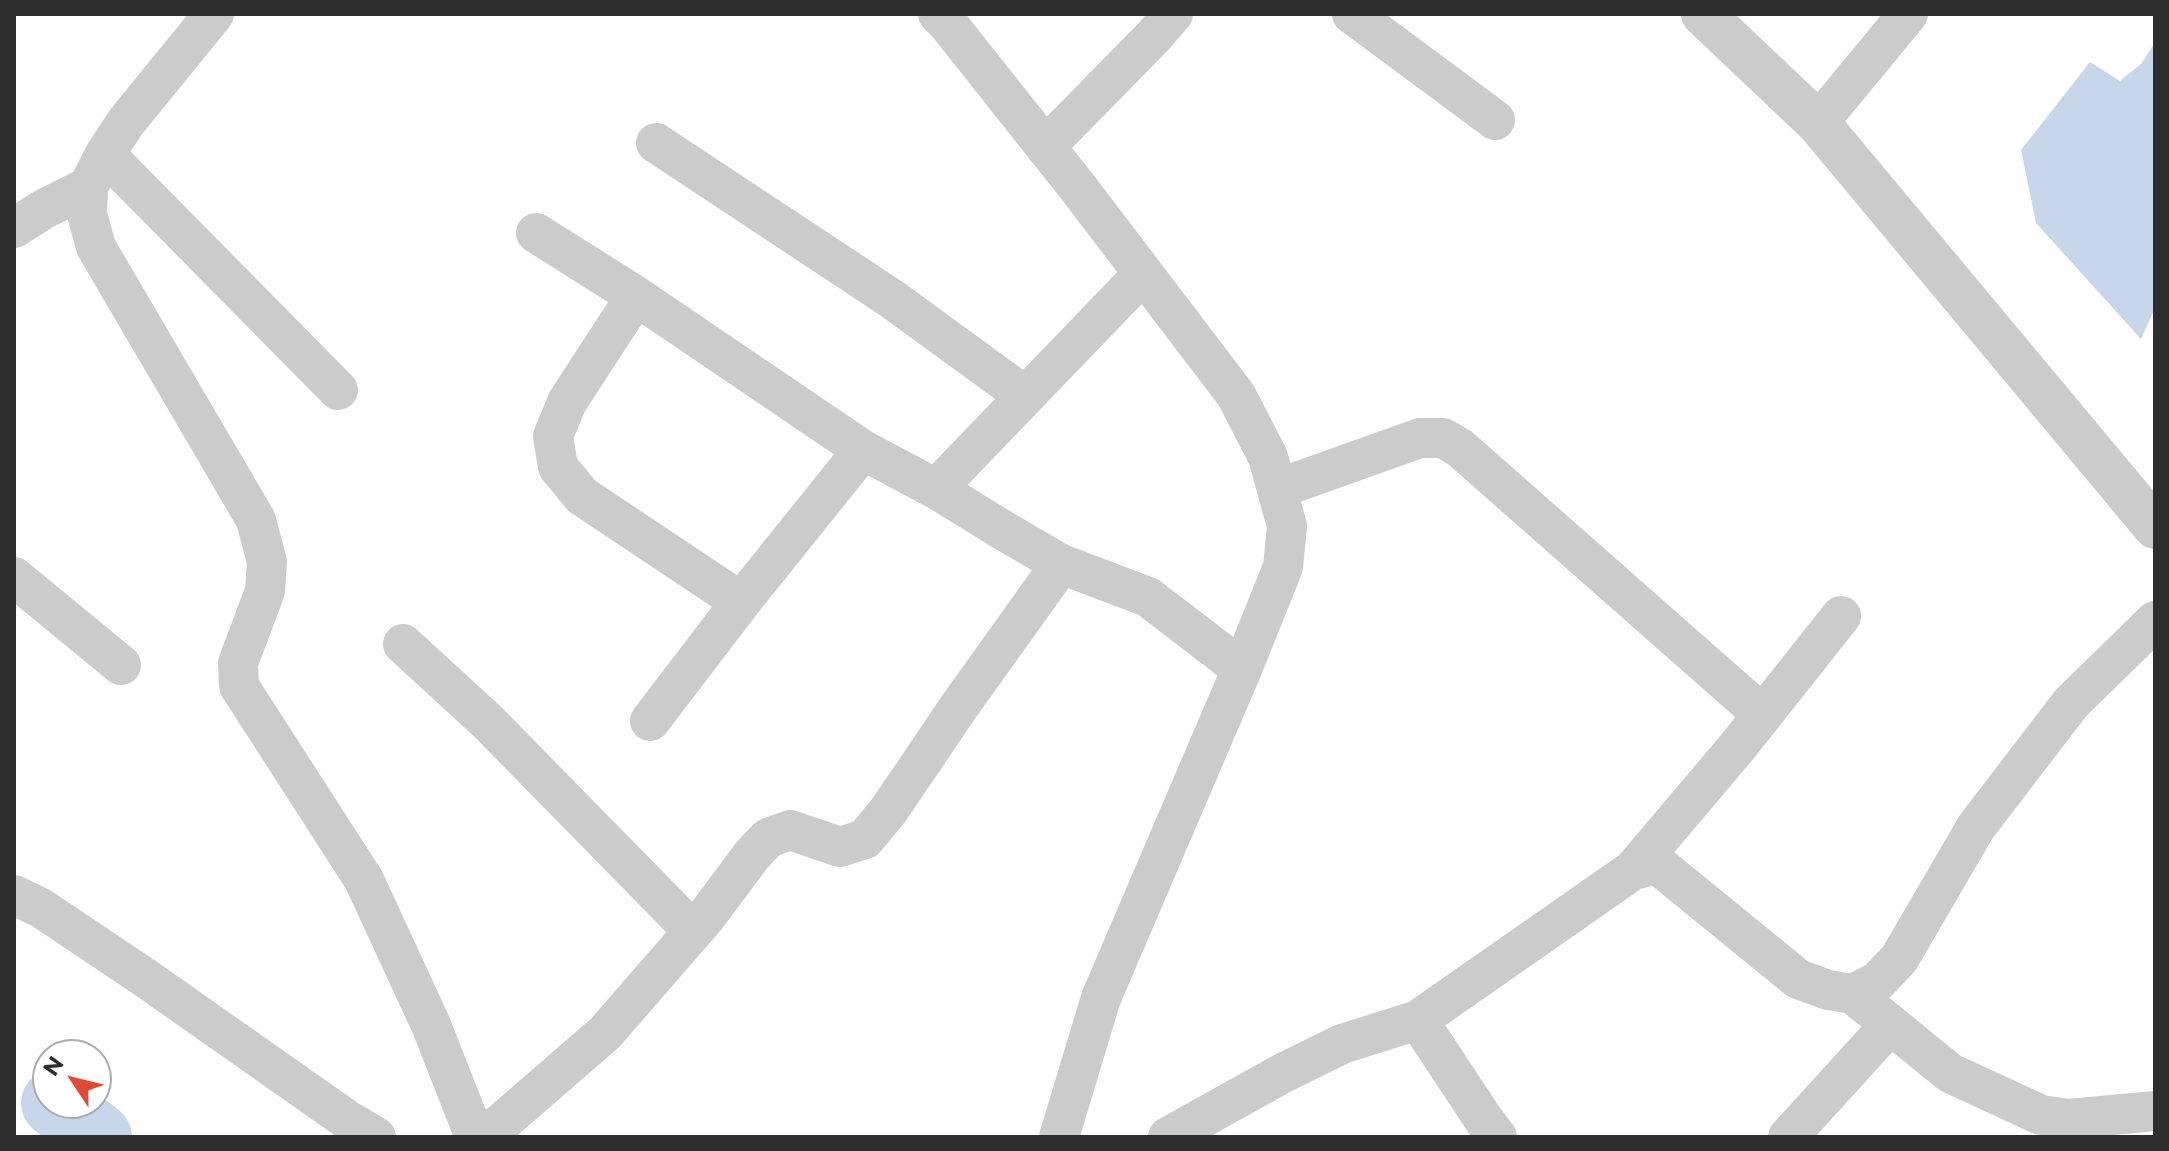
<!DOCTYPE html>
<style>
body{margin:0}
#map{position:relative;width:2169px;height:1151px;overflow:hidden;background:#fff;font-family:Montserrat,sans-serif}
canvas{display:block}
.frame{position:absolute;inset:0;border:16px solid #2e2e2e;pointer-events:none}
.north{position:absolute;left:32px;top:1039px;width:80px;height:80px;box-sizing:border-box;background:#fff;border:2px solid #ababab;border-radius:50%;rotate:305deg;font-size:22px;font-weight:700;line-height:32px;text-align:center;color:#2e2e2e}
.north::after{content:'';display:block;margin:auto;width:28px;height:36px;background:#e14a33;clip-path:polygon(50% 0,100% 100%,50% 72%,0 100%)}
</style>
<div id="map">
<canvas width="2169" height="1151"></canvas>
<div class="frame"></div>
<div class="north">N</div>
</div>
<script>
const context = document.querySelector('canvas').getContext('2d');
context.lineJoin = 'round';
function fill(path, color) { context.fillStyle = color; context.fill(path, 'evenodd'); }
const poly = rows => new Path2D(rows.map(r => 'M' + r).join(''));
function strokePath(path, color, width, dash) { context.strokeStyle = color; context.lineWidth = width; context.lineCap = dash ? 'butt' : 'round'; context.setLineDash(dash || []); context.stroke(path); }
fill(poly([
 [2155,42,2155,308,2141,339,2036,223,2021,150,2090,62,2120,81,2142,63]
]), '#c8d6eb');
strokePath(poly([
 [55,1103,98,1137]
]), '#c8d6eb', 68);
strokePath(poly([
 [214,14,126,122,105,154,88,187,87,214,96,247,256,520,267,562,265,591,238,663,239,686,364,880,431,1025,475,1137],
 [938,14,948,24,1079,189,1236,395,1268,457,1287,526,1283,567,1242,669,1101,998,1059,1137],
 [1352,14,1495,120],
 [1818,123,1908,14],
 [656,143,892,299,1025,396],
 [1045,147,1154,36,1173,14],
 [105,154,338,390],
 [14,228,44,209,88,187],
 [536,233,636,296,863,450,936,489,1006,532,1061,564,1148,597,1242,669],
 [636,296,567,402,553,436,558,467,582,496,741,602],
 [936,489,1142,275],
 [1277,489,1420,438,1443,438,1460,448,1763,715],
 [14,577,121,665],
 [403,644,488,722,693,931],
 [650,721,741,602,863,450],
 [1633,870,1738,746,1841,616],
 [14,895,41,908,144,977,349,1121,376,1137],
 [1853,994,1950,1073,2041,1115,2069,1119,2155,1111],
 [1418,1020,1484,1120,1497,1137],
 [485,1137,605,1033,705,918,752,855,768,838,790,830,840,847,865,839,889,810,958,708,1061,564],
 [1168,1137,1283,1073,1342,1044,1418,1020,1633,870,1657,864,1798,979,1828,990,1853,994,1877,982,1899,959,1976,827,2071,703,2155,621],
 [1788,1137,1890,1025]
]), '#cbcbcb', 40);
strokePath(poly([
 [1703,14,1818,123,2155,527]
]), '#cbcbcb', 44);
</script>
